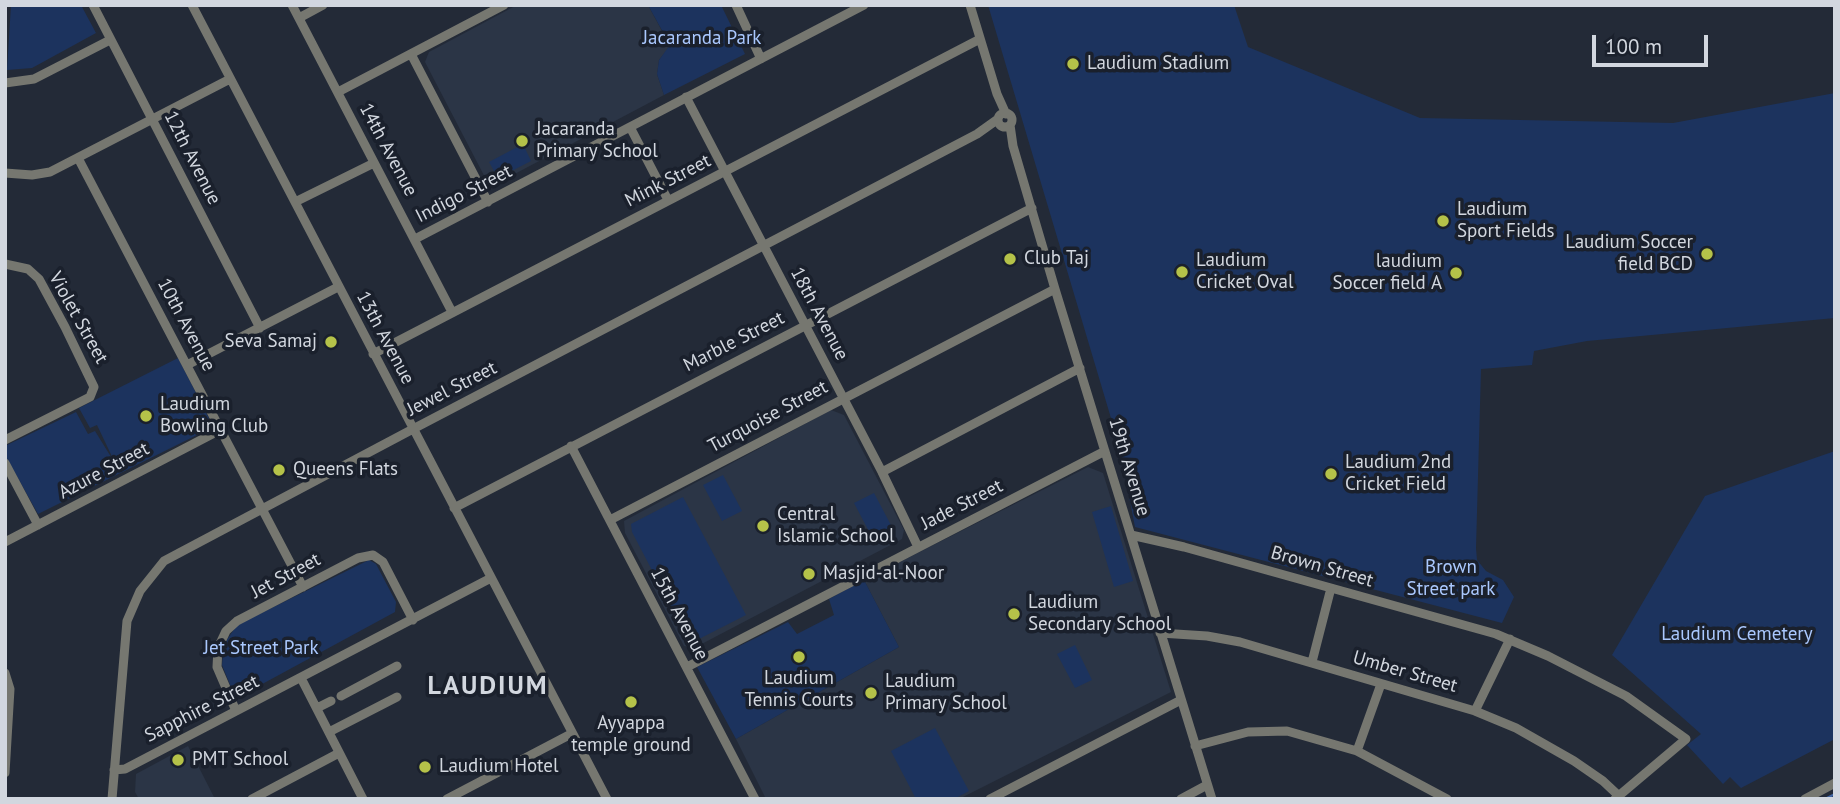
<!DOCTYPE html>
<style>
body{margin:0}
#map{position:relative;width:1840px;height:804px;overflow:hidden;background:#232a37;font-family:"PT Sans",sans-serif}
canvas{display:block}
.frame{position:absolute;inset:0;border:7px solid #d2d7df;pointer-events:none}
.scale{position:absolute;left:1592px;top:35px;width:116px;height:32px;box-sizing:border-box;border:4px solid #d2d7df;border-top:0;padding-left:9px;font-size:21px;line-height:24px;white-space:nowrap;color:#d2d7df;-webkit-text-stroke:5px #1a202c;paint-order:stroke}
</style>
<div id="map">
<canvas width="1840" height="804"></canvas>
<div class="frame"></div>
<div class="scale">100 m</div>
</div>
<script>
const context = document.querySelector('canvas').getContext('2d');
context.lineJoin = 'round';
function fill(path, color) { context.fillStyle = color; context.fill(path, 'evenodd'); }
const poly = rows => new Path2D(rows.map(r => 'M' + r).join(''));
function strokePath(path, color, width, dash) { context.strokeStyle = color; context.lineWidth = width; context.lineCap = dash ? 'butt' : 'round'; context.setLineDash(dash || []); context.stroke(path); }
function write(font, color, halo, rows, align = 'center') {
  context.font = font + ' "PT Sans",sans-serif'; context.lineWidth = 7; context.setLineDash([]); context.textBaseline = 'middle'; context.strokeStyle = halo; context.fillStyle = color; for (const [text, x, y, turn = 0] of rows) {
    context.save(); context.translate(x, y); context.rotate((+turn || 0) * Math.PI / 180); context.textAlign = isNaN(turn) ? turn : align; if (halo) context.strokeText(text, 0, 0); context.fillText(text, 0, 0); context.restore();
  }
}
fill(poly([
 [517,5,648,5,670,46,659,60,657,74,664,95,490,187,425,62,429,52],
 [831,410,844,415,904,530,902,539,694,648,684,646,625,533,624,521],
 [1088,467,1103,473,1171,692,959,799,766,799,736,739,899,647,864,580],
 [188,746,215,799,139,799,135,792,136,774]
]), '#2b3546');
fill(poly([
 [11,5,81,5,96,33,32,68,7,70],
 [648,5,721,5,745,54,664,95,657,74,659,60,670,45],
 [988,5,1234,5,1248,47,1420,118,1673,123,1835,93,1835,318,1587,341,1534,351,1532,365,1481,369,1476,548,1477,560,1486,571,1503,580,1514,597,1502,623,1135,527,1119,445],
 [523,144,531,161,498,178,489,162],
 [178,358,212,424,207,430,38,514,5,455,5,446,76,412,88,434,95,431,116,465,97,425,90,428,79,408],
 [1835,451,1835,739,1741,788,1730,777,1723,784,1687,745,1701,734,1612,655,1705,496],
 [723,475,742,511,722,521,703,485],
 [874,493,893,529,873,539,854,503],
 [683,497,746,615,693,642,688,639,632,532,631,524],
 [1111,506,1133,581,1114,587,1092,512],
 [369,560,376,564,396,602,395,612,242,695,233,692,222,665,224,644,237,625],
 [864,580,899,647,736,739,697,667,788,622,797,634,834,615,829,599],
 [1075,645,1092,680,1075,688,1057,654],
 [935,728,969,791,954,799,916,799,891,751]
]), '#1c335e');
strokePath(poly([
 [1825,799,1835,794]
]), '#4366a5', 2.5);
strokePath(poly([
 [93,5,260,328],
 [192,5,607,799],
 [292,5,452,312],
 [736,5,761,59],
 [970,5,997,94,1006,114],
 [299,18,323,5],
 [411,54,488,202],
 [5,83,34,79,110,40],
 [338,92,504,5],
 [686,97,882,472,918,547],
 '998 120a7 7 0 1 1 14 0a7 7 0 1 1-14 0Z',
 [1010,125,1013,146,1055,289,1212,799],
 [630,127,668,200],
 [78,158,303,587],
 [5,173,32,175,50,172,230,79],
 [295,202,374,163],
 [415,239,864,5],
 [5,264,28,269,39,279,65,327,94,387,90,397,5,440],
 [373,354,980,39],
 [187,365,338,287],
 [571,446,755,799],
 [5,463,38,525],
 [882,472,1080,368],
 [454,508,1032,208],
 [610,520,1055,289],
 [1131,535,1184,547,1496,634,1548,656,1626,696,1686,739,1615,799],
 [5,542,220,430],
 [1160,633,1207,636,1240,642,1475,711,1516,728,1574,761,1603,781,1619,796],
 [1312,662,1331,588],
 [687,667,1105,451],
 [5,673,10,689,5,773],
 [301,678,363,799],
 [341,696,397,666],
 [317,708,331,701],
 [236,711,217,667,218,648,226,631,237,621,358,558,373,555,383,562,413,620],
 [1475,711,1510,639],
 [329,732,397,697],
 [1195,746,1248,732,1287,731,1357,751,1447,799],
 [1357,751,1381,684],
 [114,770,125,769,491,578],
 [112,799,127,621,140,591,164,561,413,429,977,134,998,119],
 [252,799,339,753],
 [447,799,571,734],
 [990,799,1181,700],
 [1181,799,1207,785],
 [1805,799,1835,783]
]), '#767770', 9);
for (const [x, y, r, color] of [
 [1073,64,7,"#b5c249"],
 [522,141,7,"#b5c249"],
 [1443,221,7,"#b5c249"],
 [1707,254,7,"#b5c249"],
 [1010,259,7,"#b5c249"],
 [1182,272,7,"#b5c249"],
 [1456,273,7,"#b5c249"],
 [331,342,7,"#b5c249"],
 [146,416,7,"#b5c249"],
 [279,470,7,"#b5c249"],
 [1331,474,7,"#b5c249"],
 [763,526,7,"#b5c249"],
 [809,574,7,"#b5c249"],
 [1014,614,7,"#b5c249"],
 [799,657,7,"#b5c249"],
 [871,693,7,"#b5c249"],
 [631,702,7,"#b5c249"],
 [178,760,7,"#b5c249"],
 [425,767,7,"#b5c249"]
]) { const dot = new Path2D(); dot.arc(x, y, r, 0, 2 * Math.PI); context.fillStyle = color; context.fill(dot); strokePath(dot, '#1a202c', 2.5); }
write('19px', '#aac8fe', '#1a202c', [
 ["Jacaranda Park",702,39],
 ["Brown",1451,568],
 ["Street park",1451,590],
 ["Laudium Cemetery",1737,635],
 ["Jet Street Park",261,649]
]);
write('19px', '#d2d7df', '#1a202c', [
 ["Laudium Stadium",1087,64],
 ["Jacaranda",536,130],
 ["Primary School",536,152],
 ["Laudium",1457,210],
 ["Sport Fields",1457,232],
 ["Laudium Soccer",1693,243,"right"],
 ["field BCD",1693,265,"right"],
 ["Club Taj",1024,259],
 ["Laudium",1196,261],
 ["Cricket Oval",1196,283],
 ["laudium",1442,262,"right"],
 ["Soccer field A",1442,284,"right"],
 ["Seva Samaj",317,342,"right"],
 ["Laudium",160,405],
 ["Bowling Club",160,427],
 ["Laudium 2nd",1345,463],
 ["Cricket Field",1345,485],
 ["Queens Flats",293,470],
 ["Central",777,515],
 ["Islamic School",777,537],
 ["Masjid-al-Noor",823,574],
 ["Laudium",1028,603],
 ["Secondary School",1028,625],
 ["Laudium",799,679,"center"],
 ["Tennis Courts",799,701,"center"],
 ["Laudium",885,682],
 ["Primary School",885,704],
 ["Ayyappa",631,724,"center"],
 ["temple ground",631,746,"center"],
 ["PMT School",192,760],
 ["Laudium Hotel",439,767]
], 'left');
write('19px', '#d2d7df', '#1a202c', [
 ["14th Avenue",388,150,62],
 ["12th Avenue",192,158,63],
 ["Mink Street",668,181,-27],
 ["Indigo Street",464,194,-27],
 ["18th Avenue",819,314,62],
 ["Violet Street",78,318,61],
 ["10th Avenue",186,325,62],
 ["13th Avenue",385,338,62],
 ["Marble Street",734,342,-27],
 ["Jewel Street",452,389,-27],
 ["Turquoise Street",768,417,-28],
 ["19th Avenue",1129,467,73],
 ["Azure Street",104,471,-28],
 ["Jade Street",962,505,-27],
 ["Brown Street",1322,567,16],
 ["Jet Street",286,576,-28],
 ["15th Avenue",679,614,62],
 ["Umber Street",1405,672,16],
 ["Sapphire Street",202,709,-27]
]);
context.letterSpacing = '2px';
write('bold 26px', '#d2d7df', '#1a202c', [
 ["LAUDIUM",488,687]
]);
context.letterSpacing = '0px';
</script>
